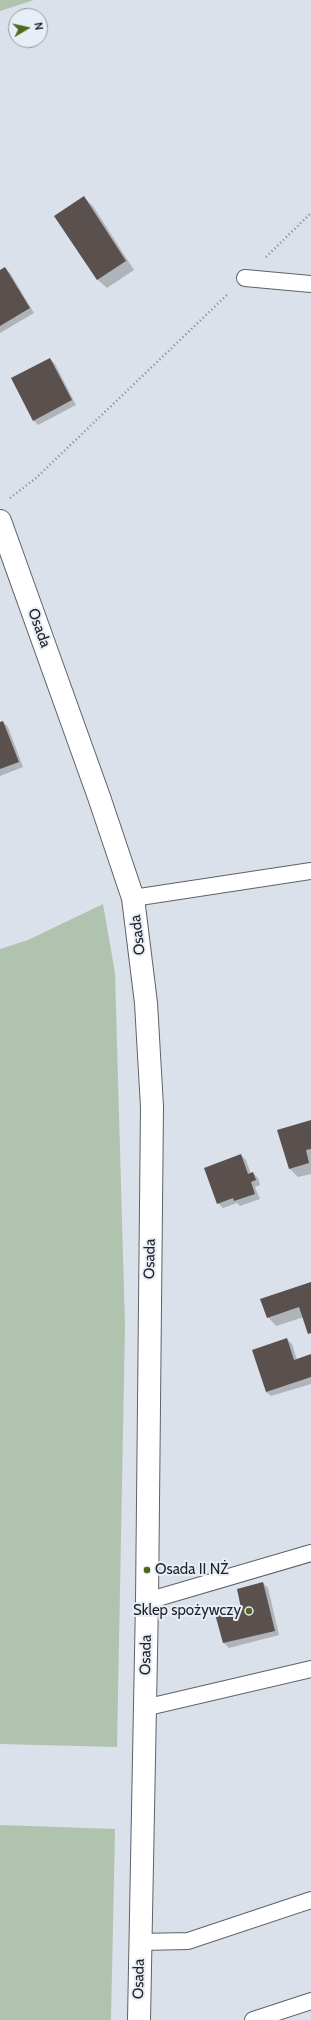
<!DOCTYPE html>
<meta charset="utf-8">
<style>
body{margin:0}
#map{position:relative;width:311px;height:2020px;overflow:hidden;background:#dbe1ea;font-family:Cabin,sans-serif}
canvas{display:block}
.north{position:absolute;left:8px;top:8px;width:40px;height:40px;box-sizing:border-box;background:#e8eef7;border:1px solid #989ca3;border-radius:50%;rotate:81deg;font-size:11px;font-weight:700;line-height:16px;text-align:center;color:#1f2225}
.north::after{content:'';display:block;margin:auto;width:14px;height:18px;background:#4e691b;clip-path:polygon(50% 0,100% 100%,50% 72%,0 100%)}
</style>
<div id="map">
<canvas width="311" height="2020"></canvas>
<div class="north">N</div>
</div>
<script>
const context = document.querySelector('canvas').getContext('2d');
context.lineJoin = 'round';
function fill(path, color) { context.fillStyle = color; context.fill(path, 'evenodd'); }
const poly = rows => new Path2D(rows.map(r => 'M' + r).join(''));
function strokePath(path, color, width, dash) { context.strokeStyle = color; context.lineWidth = width; context.lineCap = dash ? 'butt' : 'round'; context.setLineDash(dash || []); context.stroke(path); }
function write(font, color, halo, rows, align = 'center') {
  context.font = font + ' Cabin,sans-serif'; context.lineWidth = 4; context.setLineDash([]); context.textBaseline = 'middle'; context.strokeStyle = halo; context.fillStyle = color; for (const [text, x, y, turn = 0] of rows) {
    context.save(); context.translate(x, y); context.rotate((+turn || 0) * Math.PI / 180); context.textAlign = isNaN(turn) ? turn : align; if (halo) context.strokeText(text, 0, 0); context.fillText(text, 0, 0); context.restore();
  }
}
fill(poly([
 [0,0,34,0,0,11],
 [103,904,115,973,125,1326,117,1747,0,1744,0,949,28,940],
 [0,1825,115,1829,111,2020,0,2020]
]), '#afc3ae');
fill(poly([
 [84,198,93,206,134,270,107,288,98,280,56,216],
 [5,268,10,273,34,313,0,333,0,271],
 [50,359,55,364,76,405,38,425,33,420],
 [3,722,8,727,23,767,0,776,0,723],
 [311,1121,311,1174,298,1177,289,1168],
 [241,1155,246,1160,251,1174,253,1173,258,1178,260,1185,255,1187,260,1199,240,1206,237,1203,223,1208,218,1203],
 [311,1283,311,1335,304,1317,276,1326,268,1317],
 [287,1339,292,1344,297,1360,311,1356,311,1384,271,1396,266,1392],
 [263,1583,268,1588,279,1635,229,1648,224,1643,217,1615,243,1609]
]), '#0003');
fill(poly([
 [84,196,126,261,97,280,54,216],
 [5,267,30,308,0,326,0,270],
 [50,358,72,400,33,421,11,378],
 [3,721,19,762,0,769,0,722],
 [311,1120,311,1149,306,1150,309,1163,289,1169,277,1130],
 [241,1154,248,1174,253,1172,256,1180,251,1182,255,1194,234,1201,233,1198,217,1204,204,1168],
 [311,1282,311,1333,308,1334,299,1307,267,1318,260,1299],
 [287,1338,294,1360,311,1354,311,1377,266,1392,252,1350],
 [263,1582,275,1631,223,1643,215,1614,241,1608,237,1589]
]), '#5a504d');
const lane = poly([
 [245,278,311,284],
 [133,898,311,871],
 [147,1601,311,1553],
 [144,1708,311,1669],
 [140,1942,188,1941,311,1900],
 [253,2020,311,2001]
]);
const street = poly([
 [0,521,99,797,133,898,146,1003,152,1107,147,1601,139,2020]
]);
strokePath(lane, '#5d626a', 18);
strokePath(street, '#5d626a', 24);
strokePath(poly([
 [266,257,311,213],
 [10,498,36,478,228,294]
]), '#80848a', 2.5, [1, 3]);
strokePath(lane, '#fff', 16);
strokePath(street, '#fff', 22);
for (const [x, y, r, color] of [
 [147,1570,4,"#4e691b"],
 [249,1611,4,"#4e691b"]
]) { const dot = new Path2D(); dot.arc(x, y, r, 0, 2 * Math.PI); context.fillStyle = color; context.fill(dot); strokePath(dot, '#e8eef7', 1.5); }
write('15px', '#1f2225', '#e8eef7', [
 ["Osada",39,628,70],
 ["Osada",138,935,-97],
 ["Osada",150,1259,-89],
 ["Osada",146,1655,-89],
 ["Osada",139,1979,-89]
]);
write('15px', '#1f2225', '#e8eef7', [
 ["Osada II NŻ",155,1570],
 ["Sklep spożywczy",241,1611,"right"]
], 'left');
</script>
